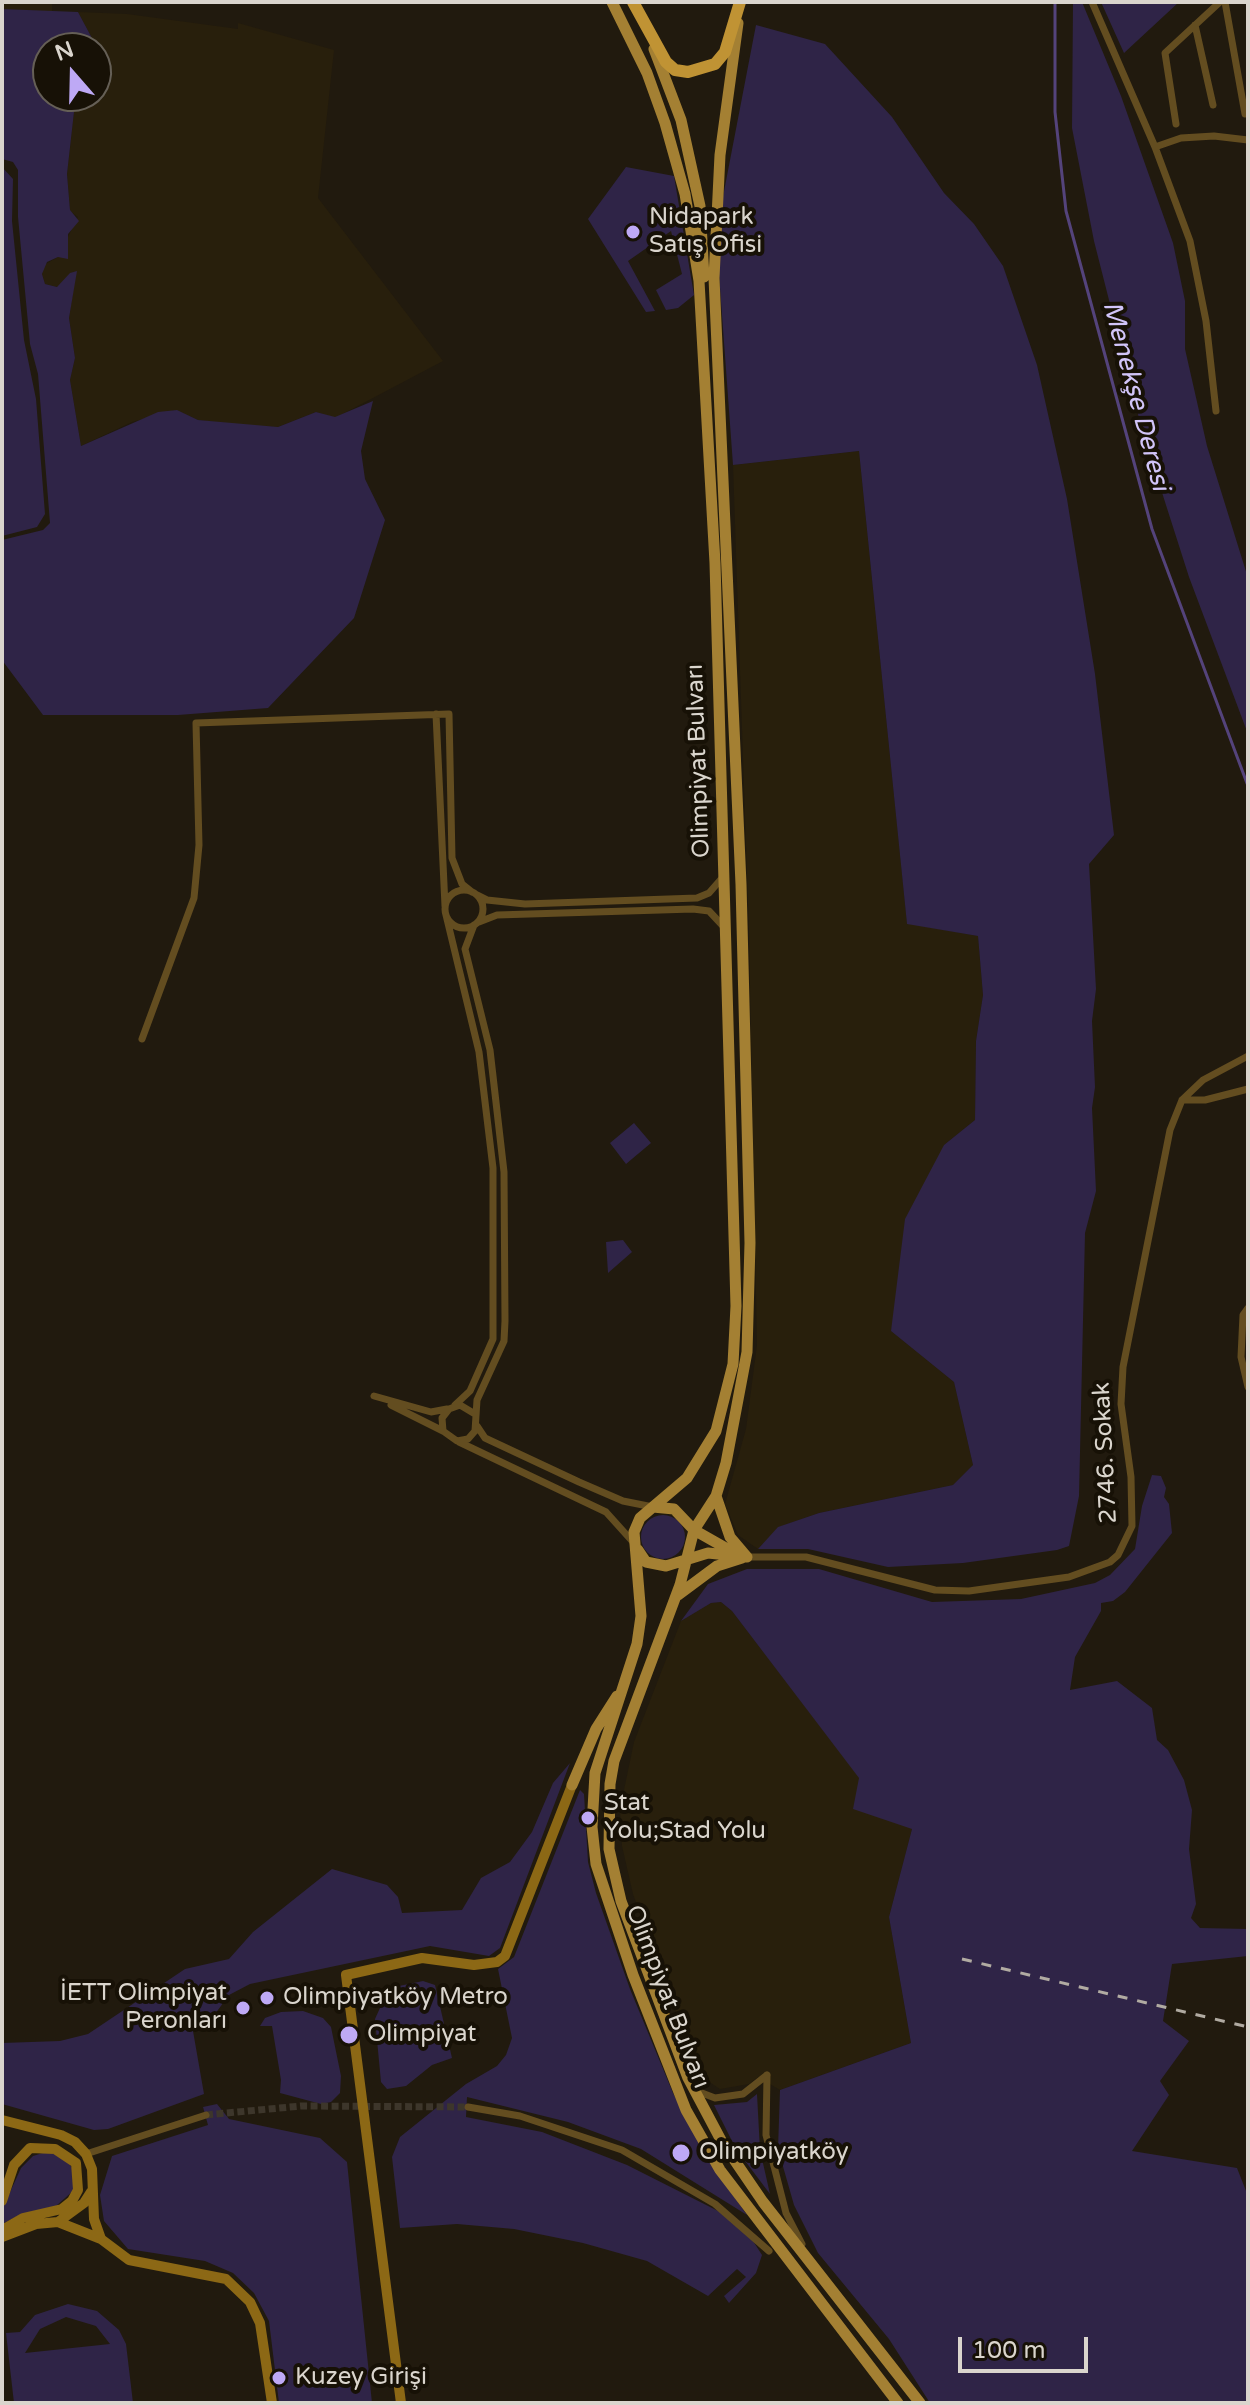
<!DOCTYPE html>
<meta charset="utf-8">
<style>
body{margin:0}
#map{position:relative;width:1250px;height:2405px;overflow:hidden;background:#211a0e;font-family:"Varela Round",sans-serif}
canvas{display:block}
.frame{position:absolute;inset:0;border:4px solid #dad5cd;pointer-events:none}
.north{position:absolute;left:32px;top:32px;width:80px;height:80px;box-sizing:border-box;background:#171106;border:2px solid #655f56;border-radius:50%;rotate:340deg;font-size:22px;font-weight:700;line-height:32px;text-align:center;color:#dad5cd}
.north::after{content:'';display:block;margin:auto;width:28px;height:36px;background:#bea9f5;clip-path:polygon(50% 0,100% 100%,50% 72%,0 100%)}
.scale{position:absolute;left:958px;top:2337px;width:130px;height:36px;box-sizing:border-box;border:4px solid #dad5cd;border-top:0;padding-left:10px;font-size:24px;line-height:28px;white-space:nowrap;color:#dad5cd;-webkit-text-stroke:6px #171106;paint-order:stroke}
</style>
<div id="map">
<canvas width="1250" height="2405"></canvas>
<div class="frame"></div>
<div class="north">N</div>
<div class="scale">100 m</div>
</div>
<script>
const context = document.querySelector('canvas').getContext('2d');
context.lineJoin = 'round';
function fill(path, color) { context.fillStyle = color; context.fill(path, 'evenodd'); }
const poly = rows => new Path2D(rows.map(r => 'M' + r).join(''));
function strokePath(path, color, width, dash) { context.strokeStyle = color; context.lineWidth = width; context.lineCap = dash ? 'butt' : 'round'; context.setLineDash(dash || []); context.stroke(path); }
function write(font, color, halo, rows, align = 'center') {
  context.font = font + ' "Varela Round",sans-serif'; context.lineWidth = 8; context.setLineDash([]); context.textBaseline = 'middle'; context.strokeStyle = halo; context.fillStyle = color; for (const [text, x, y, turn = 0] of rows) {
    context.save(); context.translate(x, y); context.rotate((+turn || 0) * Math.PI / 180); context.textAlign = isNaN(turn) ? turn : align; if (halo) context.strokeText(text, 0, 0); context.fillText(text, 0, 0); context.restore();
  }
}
fill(poly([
 [2,2,52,2,52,12,2,9],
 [78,12,127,14,238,29,238,23,334,50,318,198,443,361,335,418,316,412,278,427,251,426,198,420,176,410,132,422,81,446,70,380,75,358,69,318,76,272,57,287,45,284,42,274,44,265,58,257,78,217,70,211,67,174,74,112,66,96,96,96,96,78,106,76,108,68],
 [859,451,907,923,978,936,983,995,976,1041,975,1120,944,1145,891,1331,954,1382,973,1465,953,1485,819,1513,779,1527,758,1549,738,1535,725,1504,746,1429,757,1345,749,933,733,465],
 [721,1602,732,1611,860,1778,912,1829,889,1917,911,2043,780,2090,758,2077,749,2084,720,2089,699,2075,633,1894,622,1846,620,1809,634,1742,681,1621,711,1603]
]), '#281f0c');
fill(poly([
 [1073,2,1082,2,1121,96,1173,243,1185,301,1185,349,1207,446,1248,578,1248,734,1189,577,1142,430,1094,241,1072,128],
 [1101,2,1179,2,1124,53],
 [2,9,78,12,108,68,106,76,96,78,96,48,48,48,48,96,66,96,74,112,67,174,70,210,79,221,68,234,68,259,58,257,47,262,42,274,45,284,57,287,70,273,77,271,69,318,75,358,70,380,81,446,158,412,177,410,198,420,278,427,316,412,335,417,373,401,361,451,365,479,385,520,354,618,268,708,178,715,43,715,2,660,2,540,43,530,50,523,38,374,30,344,18,217,18,170,13,162,2,159],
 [756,25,825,44,892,117,944,193,974,224,1003,266,1037,365,1067,499,1095,674,1114,835,1089,864,1096,989,1092,1021,1095,1087,1092,1108,1096,1191,1085,1233,1079,1496,1069,1546,1057,1550,963,1563,888,1567,808,1549,758,1549,778,1527,819,1513,953,1485,973,1465,954,1382,891,1331,905,1219,944,1145,975,1120,976,1041,983,995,978,936,907,924,859,451,733,465,716,233],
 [2,167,13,179,12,221,24,340,36,399,45,514,37,527,2,536],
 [626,167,674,176,694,295,678,308,666,310,656,290,682,274,671,231,628,261,655,311,646,312,588,219],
 [634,1123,651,1143,626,1164,610,1143],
 [623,1240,632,1252,608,1273,606,1242],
 [1152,1475,1161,1476,1166,1488,1164,1497,1169,1504,1172,1533,1125,1592,1113,1601,1101,1603,1101,1611,1075,1657,1070,1690,1117,1681,1152,1708,1157,1740,1168,1750,1184,1780,1192,1810,1189,1849,1196,1904,1191,1918,1200,1928,1248,1929,1248,1956,1172,1964,1163,2021,1189,2041,1160,2081,1169,2095,1132,2151,1237,2168,1248,2196,1248,2403,930,2403,889,2339,818,2253,794,2205,778,2149,780,2090,911,2043,889,1917,912,1829,853,1809,859,1778,732,1611,721,1602,711,1603,681,1621,708,1584,747,1569,819,1569,932,1602,1021,1599,1095,1583,1110,1575,1135,1549,1142,1506],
 '641 1537a22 22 0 1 1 44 0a22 22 0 1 1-44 0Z',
 [570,1763,500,1948,489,1956,430,1946,250,1984,229,1995,204,2029,193,2031,204,2094,108,2129,94,2130,2,2104,2,2043,60,2041,88,2034,185,1969,229,1959,253,1932,332,1869,387,1885,398,1897,402,1913,462,1910,481,1878,510,1862,532,1832,553,1783],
 [580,1790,584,1794,588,1862,596,1893,630,1989,673,2093,708,2160,747,2215,641,2149,568,2122,467,2097,466,2117,542,2132,627,2165,720,2212,753,2241,762,2255,756,2273,729,2303,724,2296,746,2277,737,2269,708,2296,647,2261,583,2243,514,2229,457,2224,400,2228,392,2157,400,2137,466,2084,497,2066,506,2055,512,2038,498,1969,514,1957],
 [423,1981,435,1985,452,2058,432,2065,406,2086,387,2089,381,2082,375,2019,384,1999,399,1986],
 [303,2011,323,2018,331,2027,341,2076,340,2093,331,2102,321,2104,280,2093,281,2080,272,2026,260,2026,265,2018,281,2012],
 [757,2094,760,2150,770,2194,736,2149,714,2105,747,2102],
 [217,2104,229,2119,320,2138,347,2162,372,2403,279,2403,269,2321,254,2293,233,2273,205,2261,128,2249,104,2221,100,2195,112,2156,208,2125,203,2107],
 [49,2151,68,2162,73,2169,73,2191,56,2206,22,2214,2,2224,2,2210,21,2168,33,2156],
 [68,2304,97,2311,119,2330,126,2344,133,2403,14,2403,6,2333,20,2332,35,2315],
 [66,2317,96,2326,110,2344,25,2353,40,2329]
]), '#2f2447');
strokePath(poly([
 [1055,2,1055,112,1066,211,1152,529,1248,786]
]), '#54437b', 3);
strokePath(poly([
 [206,2115,301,2106,468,2107]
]), '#3d362b', 7, [7, 3.5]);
strokePath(poly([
 [1092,2,1155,147,1190,241,1206,321,1216,411],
 [1225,2,1245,114],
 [1195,25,1213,105],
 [1176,124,1165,53,1220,2],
 [1155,147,1181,138,1214,136,1248,140],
 [436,714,445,906],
 '445 909a19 19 0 1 1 38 0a19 19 0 1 1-38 0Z',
 [477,895,487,900,525,904,697,898,709,893,723,877],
 [446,915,479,1052,493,1168,493,1339,470,1391,455,1405],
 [479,922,497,915,693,909,709,911,724,927],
 [474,925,465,949,490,1050,504,1172,505,1321,504,1341,477,1400,475,1431,468,1439,457,1441,443,1431,442,1418,449,1409,460,1405,475,1414],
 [142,1039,194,898,199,845,196,723,449,714,452,858,462,884,472,892],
 [1182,1100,1205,1100,1248,1089],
 [1248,1308,1243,1315,1241,1357,1248,1387],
 [374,1396,431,1412,447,1409],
 [391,1405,443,1431],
 [477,1426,485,1438,579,1482,623,1501,653,1507],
 [459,1442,606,1512,633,1542],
 [747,1557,806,1557,935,1590,969,1591,1069,1577,1110,1562,1118,1555,1132,1526,1131,1477,1121,1404,1123,1367,1170,1130,1182,1100,1203,1080,1248,1056],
 [767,2075,766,2135,786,2213,802,2244],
 [694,2090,715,2098,743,2094,767,2075],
 [468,2107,520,2116,622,2150,715,2204,769,2251],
 [86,2154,206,2115]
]), '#634d20', 7);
strokePath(poly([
 [2,2120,61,2135,75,2142,86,2154,92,2169,94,2219,101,2239,129,2260,226,2279,250,2302,260,2323,272,2403],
 [2,2201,14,2165,30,2148,55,2149,76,2163,78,2190,72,2201,62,2209,23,2218,2,2230],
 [58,2222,101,2239],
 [2,2237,36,2224,58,2222,84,2203,91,2192],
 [401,2403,346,1975,422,1958,474,1965,497,1962,505,1956,572,1785]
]), '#8c6815', 10);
strokePath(poly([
 [612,2,647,73,665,123,685,194,699,281,715,563,736,1306,733,1364,716,1431,687,1478,640,1518,634,1532,641,1616,637,1644,595,1773,592,1827,596,1864,633,1975,686,2110,720,2170,898,2403],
 [654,49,681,120,700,206,704,277],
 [716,1496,730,1537,747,1557],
 [653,1507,674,1509,694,1530,731,1551],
 [694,1530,716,1496,726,1463,747,1352,750,1243,741,884,714,278,720,155,738,23],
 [694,1530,680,1585,614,1761,610,1784,609,1849,621,1901,688,2078,722,2142,763,2202,920,2403],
 [638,1550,646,1562,666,1566,708,1553,747,1557],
 [678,1595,717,1566,742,1558],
 [572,1785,596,1729,617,1696]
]), '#a48033', 11);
strokePath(poly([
 [633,2,666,62,675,70,688,72,715,64,725,52,740,2]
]), '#c09334', 12);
strokePath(poly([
 [962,1959,1248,2027]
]), '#b1aba2', 3, [10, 10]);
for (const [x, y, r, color] of [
 [633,232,8,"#bea9f5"],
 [588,1818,8,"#bea9f5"],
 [267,1998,8,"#bea9f5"],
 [243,2008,8,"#bea9f5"],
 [349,2035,10,"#bea9f5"],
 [681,2153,10,"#bea9f5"],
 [279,2378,8,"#bea9f5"]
]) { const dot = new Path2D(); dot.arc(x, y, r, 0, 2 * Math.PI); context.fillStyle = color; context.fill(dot); strokePath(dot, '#171106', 3); }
write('24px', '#dad5cd', '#171106', [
 ["Nidapark",649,218],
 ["Satış Ofisi",649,246],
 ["Stat",604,1804],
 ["Yolu;Stad Yolu",604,1832],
 ["İETT Olimpiyat",227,1994,"right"],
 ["Peronları",227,2022,"right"],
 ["Olimpiyatköy Metro",283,1998],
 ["Olimpiyat",367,2035],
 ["Olimpiyatköy",699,2153],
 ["Kuzey Girişi",295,2378]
], 'left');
write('24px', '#dad5cd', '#171106', [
 ["Olimpiyat Bulvarı",699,761,-92],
 ["2746. Sokak",1106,1453,-93],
 ["Olimpiyat Bulvarı",667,1997,69]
]);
write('italic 26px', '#d1c4f9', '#171106', [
 ["Menekşe Deresi",1135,396,75]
]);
</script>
